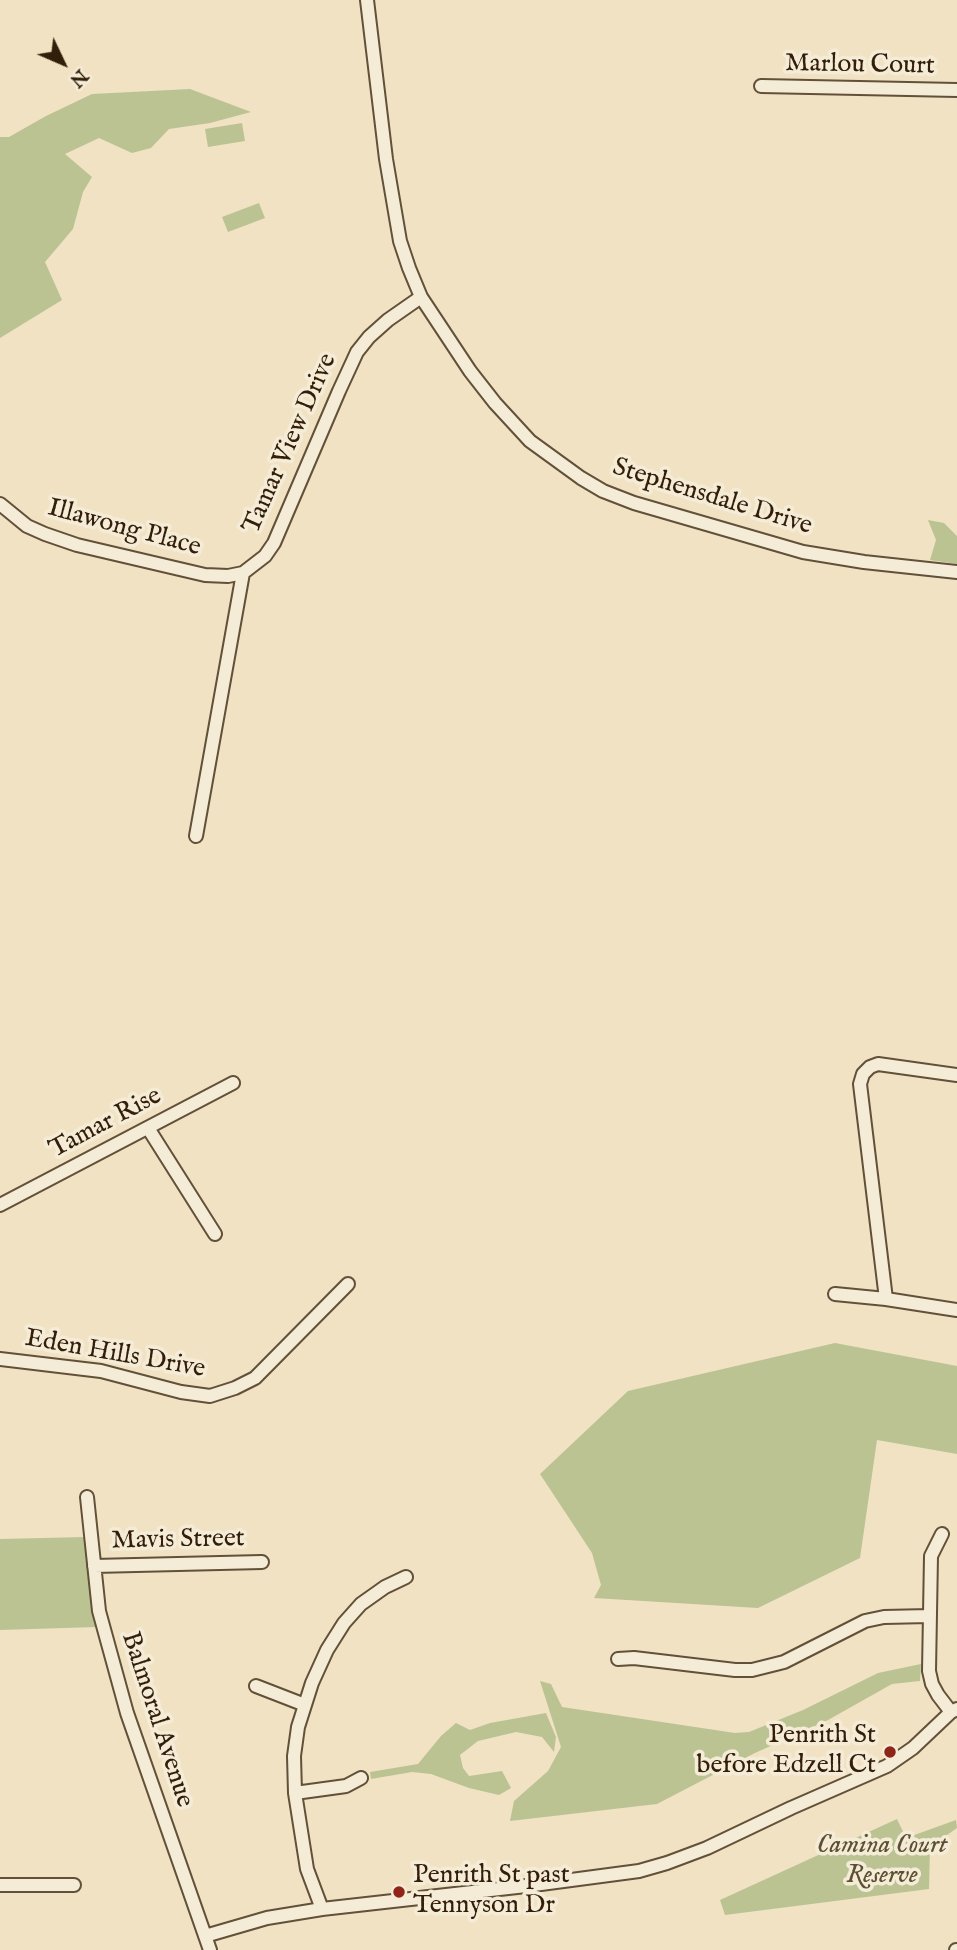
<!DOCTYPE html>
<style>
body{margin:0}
#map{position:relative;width:957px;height:1950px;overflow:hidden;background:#f0e2c3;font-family:"IM FELL English",serif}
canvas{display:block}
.north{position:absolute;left:28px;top:28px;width:70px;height:70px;-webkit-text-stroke:5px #f5ecd8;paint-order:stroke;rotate:134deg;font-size:19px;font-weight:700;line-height:28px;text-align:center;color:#331f09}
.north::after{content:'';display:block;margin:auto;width:24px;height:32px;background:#331f09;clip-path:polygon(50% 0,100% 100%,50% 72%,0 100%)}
</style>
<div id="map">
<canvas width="957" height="1950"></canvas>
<div class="north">N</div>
</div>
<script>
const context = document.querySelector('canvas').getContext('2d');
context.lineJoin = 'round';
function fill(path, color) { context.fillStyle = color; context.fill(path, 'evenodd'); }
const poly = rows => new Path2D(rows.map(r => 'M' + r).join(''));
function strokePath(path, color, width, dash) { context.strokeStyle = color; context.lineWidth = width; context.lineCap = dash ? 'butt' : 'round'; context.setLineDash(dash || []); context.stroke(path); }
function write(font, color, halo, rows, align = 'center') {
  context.font = font + ' "IM FELL English",serif'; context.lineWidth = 7; context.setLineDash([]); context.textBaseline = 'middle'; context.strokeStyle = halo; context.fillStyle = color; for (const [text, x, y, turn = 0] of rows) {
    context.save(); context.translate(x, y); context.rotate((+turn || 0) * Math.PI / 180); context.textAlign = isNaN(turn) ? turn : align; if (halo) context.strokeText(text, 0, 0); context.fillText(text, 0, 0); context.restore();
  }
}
fill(poly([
 [190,89,251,112,210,123,169,129,151,148,132,153,99,138,65,154,92,177,83,192,73,229,45,262,62,300,0,338,0,137,9,137,46,116,92,94],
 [242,123,245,141,208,147,205,129],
 [259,203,265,218,228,232,222,217],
 [928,520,944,523,957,536,957,564,930,560,936,540],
 [835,1343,957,1366,957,1454,877,1440,860,1558,758,1608,594,1598,601,1585,592,1553,540,1474,628,1391],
 [85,1537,97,1627,0,1630,0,1539],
 [921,1664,920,1681,892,1684,828,1720,755,1753,657,1804,510,1821,514,1801,548,1771,561,1747,540,1681,551,1684,562,1707,735,1733,749,1732,803,1710,878,1673],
 [546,1713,556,1737,554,1752,542,1737,516,1732,478,1741,460,1755,463,1768,469,1776,502,1771,511,1788,499,1795,469,1788,431,1774,412,1772,371,1779,370,1772,418,1764,441,1736,456,1723,470,1730,490,1723],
 [897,1819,906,1838,956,1820,957,1828,930,1847,929,1889,725,1915,720,1900]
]), '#bbc393');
const minor = poly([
 [367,0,386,159,400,241,409,268,421,297,470,371,495,403,530,441,581,478,603,491,634,503,803,552,864,562,957,572],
 [761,86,957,90],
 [0,504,27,526,45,534,77,545,205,575,228,576,243,573],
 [196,836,243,573,265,556,274,543,339,391,357,352,369,337,388,320,421,297],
 [148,1128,215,1234],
 [0,1205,233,1083],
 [835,1294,886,1299,957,1310],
 [886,1299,860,1084,863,1074,870,1067,878,1064,957,1075],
 [0,1359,101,1371,181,1392,210,1396,235,1388,255,1378,348,1284],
 [87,1497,99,1611,127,1713,210,1950],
 [942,1534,931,1556,929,1671,932,1684,938,1695,951,1712],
 [94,1566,262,1562],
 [618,1659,634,1658,735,1670,752,1670,784,1662,865,1621,884,1617,929,1616],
 [256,1686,305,1705],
 [295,1793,346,1786,361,1778],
 [0,1885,74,1885],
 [322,1909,307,1869,295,1793,294,1756,298,1727,312,1683,327,1650,344,1623,361,1604,385,1587,406,1577],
 [205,1936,267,1918,322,1909,526,1886,639,1871,667,1863,707,1848,791,1808,887,1766,913,1748,951,1712,957,1709],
 [956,1950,957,1950]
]);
strokePath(minor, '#625038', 16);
strokePath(minor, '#f5ecd8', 12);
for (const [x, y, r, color] of [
 [890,1752,7,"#8f2418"],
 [399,1892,7,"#8f2418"]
]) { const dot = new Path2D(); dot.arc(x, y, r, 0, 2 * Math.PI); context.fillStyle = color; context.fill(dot); strokePath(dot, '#f5ecd8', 2.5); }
write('26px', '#331f09', '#f5ecd8', [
 ["Marlou Court",860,66,1],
 ["Tamar View Drive",291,444,-66],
 ["Stephensdale Drive",712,498,17],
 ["Illawong Place",124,529,15],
 ["Tamar Rise",106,1124,-28],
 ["Eden Hills Drive",115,1355,10],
 ["Mavis Street",178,1541,-1],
 ["Balmoral Avenue",156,1720,72]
]);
write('26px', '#331f09', '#f5ecd8', [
 ["Penrith St",876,1737],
 ["before Edzell Ct",876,1767],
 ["Penrith St past",413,1877,"left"],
 ["Tennyson Dr",413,1907,"left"]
], 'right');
write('italic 26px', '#5c5032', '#f5ecd8', [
 ["Camina Court",882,1847],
 ["Reserve",882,1877]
]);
</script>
